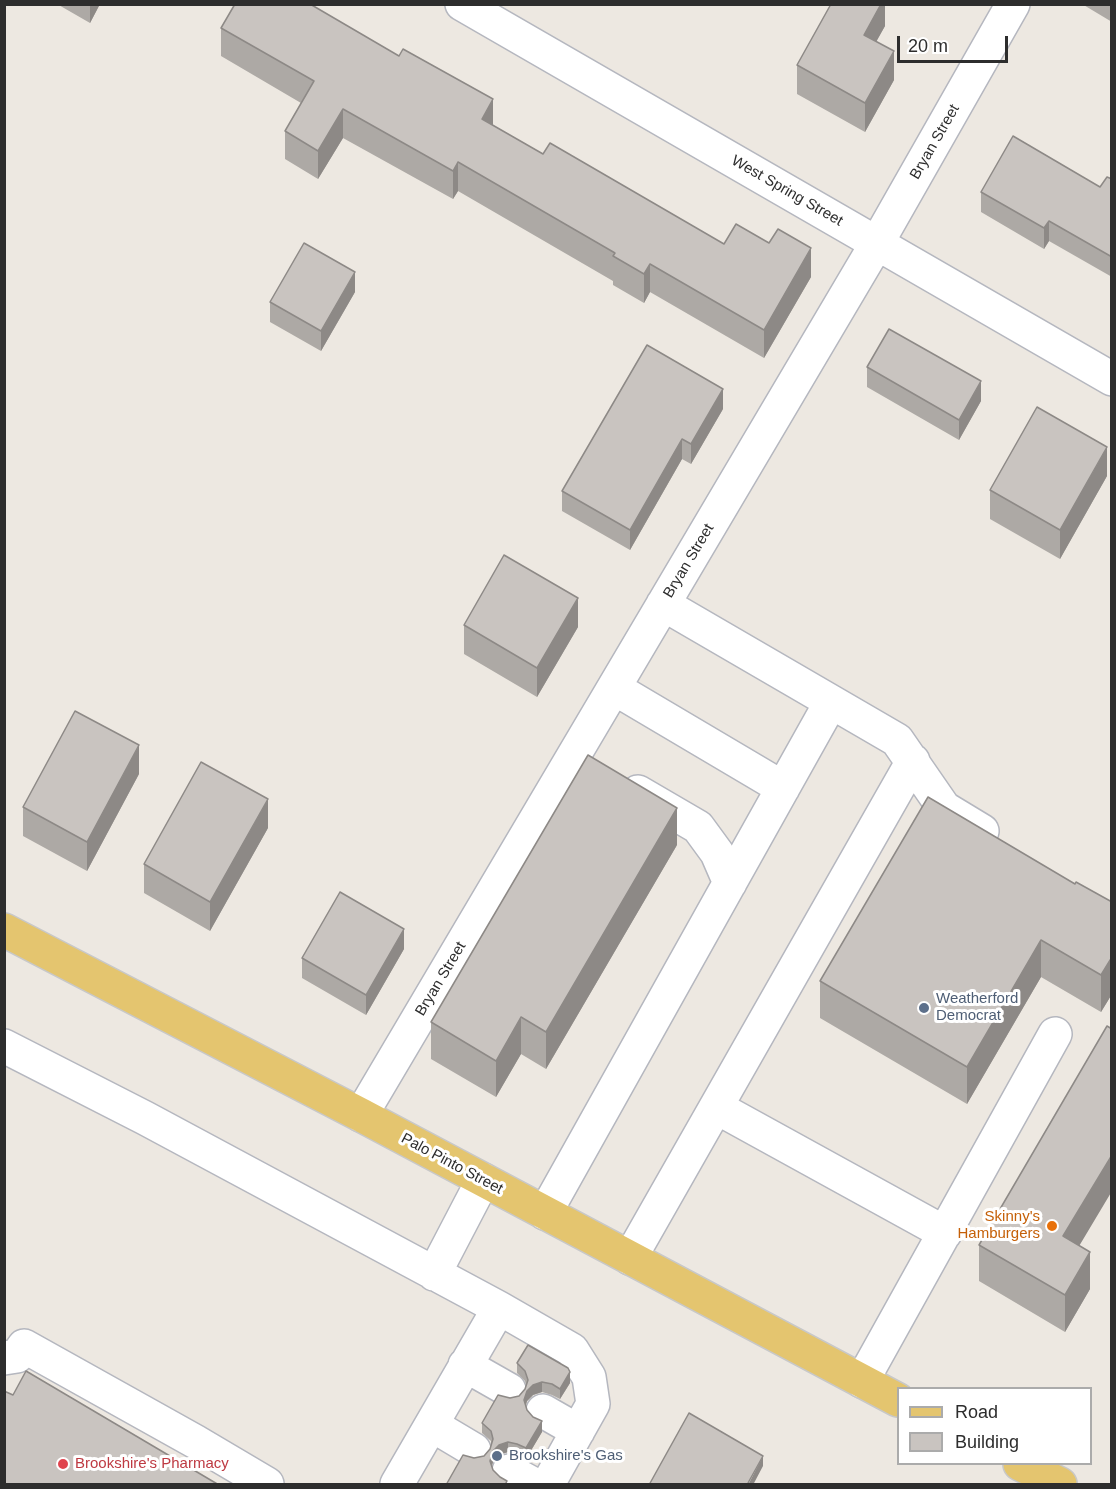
<!DOCTYPE html>
<style>
body{margin:0}
#map{position:relative;width:1116px;height:1489px;overflow:hidden;background:#ede8e1;font-family:Arial,sans-serif}
canvas{display:block}
.frame{position:absolute;inset:0;border:6px solid #2d2d2d;pointer-events:none}
.legend{position:absolute;left:897px;top:1387px;width:195px;height:78px;box-sizing:border-box;background:#fff;border:2px solid #ababab;margin:0;padding:8px 10px;list-style:none;font-size:18px;color:#2d2d2d}
.legend li{display:flex;align-items:center;gap:12px;height:30px}
.legend b{width:30px;border:2px solid #ababab}
.scale{position:absolute;left:897px;top:36px;width:111px;height:27px;box-sizing:border-box;border:3px solid #2d2d2d;border-top:0;padding-left:8px;font-size:18px;line-height:21px;white-space:nowrap;color:#2d2d2d;-webkit-text-stroke:4px #fff;paint-order:stroke}
</style>
<div id="map">
<canvas width="1116" height="1489"></canvas>
<div class="frame"></div>
<ul class="legend">
<li><b style="height:8px;background:#e4c56f"></b>Road</li>
<li><b style="height:16px;background:#c9c4c0"></b>Building</li>
</ul>
<div class="scale">20 m</div>
</div>
<script>
const context = document.querySelector('canvas').getContext('2d');
context.lineJoin = 'round';
const poly = rows => new Path2D(rows.map(r => 'M' + r).join(''));
function strokePath(path, color, width, dash) { context.strokeStyle = color; context.lineWidth = width; context.lineCap = dash ? 'butt' : 'round'; context.setLineDash(dash || []); context.stroke(path); }
function fill(path, color) { context.fillStyle = color; context.fill(path, 'evenodd'); }
function write(font, color, halo, rows, align = 'center') {
  context.font = font + ' Arial,sans-serif'; context.lineWidth = 6; context.setLineDash([]); context.textBaseline = 'middle'; context.strokeStyle = halo; context.fillStyle = color; for (const [text, x, y, turn = 0] of rows) {
    context.save(); context.translate(x, y); context.rotate((+turn || 0) * Math.PI / 180); context.textAlign = isNaN(turn) ? turn : align; if (halo) context.strokeText(text, 0, 0); context.fillText(text, 0, 0); context.restore();
  }
}
const minor = poly([
 [462,4,1112,379],
 [663,604,897,740,944,808,982,831],
 [614,688,783,788],
 [638,792,698,827,717,853,730,883],
 [4,1046,145,1118,499,1308,397,1484],
 [716,1107,945,1233],
 [361,1115,877,243,1013,4],
 [545,1213,831,702],
 [630,1258,913,761],
 [434,1274,483,1180],
 [499,1308,572,1350,589,1377,593,1404,548,1484],
 [4,1358,17,1356,24,1346,196,1442,267,1484],
 [465,1365,509,1390],
 [862,1381,1055,1034],
 [543,1411,578,1431],
 [432,1425,474,1450],
 [509,1471,533,1484]
]);
const major = poly([
 [4,930,361,1115,898,1400],
 [1020,1464,1060,1484]
]);
strokePath(minor, '#b5b7bf', 36);
strokePath(major, '#c8c8c8', 36);
strokePath(minor, '#fff', 33);
strokePath(major, '#e4c56f', 33);
fill(poly([
 [57,4,100,4,90,23],
 [885,4,885,26,876,41,894,80,865,132,797,94,797,65],
 [1082,4,1112,4,1112,22],
 [221,28,493,125,543,154,724,244,811,277,764,358,650,292,644,303,613,285,613,281,458,191,453,199,343,138,318,179,285,159,285,131,301,103,221,56],
 [1112,179,1112,277,1049,241,1044,249,981,212,981,192,1100,187],
 [355,292,321,351,270,322,270,302],
 [867,367,981,401,959,440,867,387],
 [723,409,691,464,682,459,630,550,562,511,562,491],
 [1107,476,1060,559,990,519,990,490],
 [464,625,578,627,537,697,464,654],
 [139,774,87,871,23,836,23,807],
 [268,828,210,931,144,893,144,864],
 [677,845,546,1069,521,1054,496,1097,431,1059,431,1022],
 [1075,884,1112,902,1112,994,1101,1012,1041,977,967,1104,820,1018,820,981],
 [404,949,366,1015,302,978,302,958],
 [979,1245,1079,1246,1090,1289,1065,1332,979,1281],
 [517,1363,570,1383,560,1399,552,1395,542,1392,533,1395,527,1401,526,1406,527,1410,542,1432,526,1459,517,1454,508,1452,499,1455,493,1462,492,1466,493,1470,507,1485,474,1458,484,1456,490,1449,491,1445,491,1441,482,1433,482,1423,510,1398,519,1396,525,1389,526,1385,525,1381,517,1373]
]), '#ada9a5');
fill(poly([
 [90,4,100,4,90,23],
 [881,4,885,4,885,26,864,64,864,35],
 [894,51,894,80,865,132,865,103],
 [493,99,493,127,482,119],
 [343,109,343,138,318,179,318,151],
 [458,162,458,191,453,199,453,171],
 [1049,221,1049,241,1044,249,1044,228],
 [811,248,811,277,764,358,764,330],
 [650,264,650,292,644,303,644,274],
 [355,272,355,292,321,351,321,331],
 [981,381,981,401,959,440,959,420],
 [723,389,723,409,691,464,691,444],
 [682,439,682,459,630,550,630,530],
 [1107,447,1107,476,1060,559,1060,530],
 [578,598,578,627,537,697,537,668],
 [139,745,139,774,87,871,87,842],
 [268,799,268,828,210,931,210,902],
 [677,808,677,845,546,1069,546,1032],
 [404,929,404,949,366,1015,366,995],
 [1041,940,1041,977,967,1104,967,1067],
 [1112,957,1112,994,1101,1012,1101,975],
 [521,1017,521,1054,496,1097,496,1061],
 [1112,1155,1112,1191,1063,1273,1063,1236],
 [1090,1252,1090,1289,1065,1332,1065,1295],
 [570,1372,570,1383,560,1399,560,1389],
 [542,1382,542,1392,533,1395,527,1401,524,1410,524,1400,527,1391,533,1385],
 [542,1421,542,1432,526,1459,526,1448],
 [508,1442,508,1452,499,1455,493,1462,490,1471,490,1461,493,1451,499,1445],
 [763,1456,763,1466,753,1485,748,1485]
]), '#8d8986');
const building = poly([
 [235,4,310,4,399,56,403,49,493,99,482,119,543,154,550,143,724,244,736,224,769,243,778,229,811,248,764,330,650,264,644,274,613,256,615,253,458,162,453,171,343,109,318,151,285,131,314,81,221,28,235,4],
 [831,4,881,4,864,35,894,51,865,103,797,65,831,4],
 [1013,136,1100,187,1107,177,1112,179,1112,257,1049,221,1044,228,981,192,1013,136],
 [304,243,355,272,321,331,270,302,304,243],
 [889,329,981,381,959,420,867,367,889,329],
 [647,345,723,389,691,444,682,439,630,530,562,491,647,345],
 [1037,407,1107,447,1060,530,990,490,1037,407],
 [504,555,578,598,537,668,464,625,504,555],
 [75,711,139,745,87,842,23,807,75,711],
 [588,755,677,808,546,1032,521,1017,496,1061,431,1022,588,755],
 [201,762,268,799,210,902,144,864,201,762],
 [928,797,1075,884,1076,882,1112,902,1112,957,1101,975,1041,940,967,1067,820,981,928,797],
 [340,892,404,929,366,995,302,958,340,892],
 [1107,1026,1112,1029,1112,1155,1063,1236,1090,1252,1065,1295,979,1245,1107,1026],
 [528,1345,568,1368,570,1372,560,1389,552,1384,542,1382,533,1385,527,1391,524,1400,527,1410,533,1417,542,1421,526,1448,517,1444,508,1442,499,1445,493,1451,490,1461,493,1470,500,1477,507,1481,505,1485,446,1485,463,1455,474,1458,484,1456,490,1449,493,1439,491,1431,482,1423,498,1395,510,1398,519,1396,525,1389,528,1380,525,1371,517,1363,528,1345],
 [26,1371,219,1485,4,1485,4,1391,13,1395,26,1371],
 [689,1413,763,1456,748,1483,750,1485,649,1485,689,1413]
]);
fill(building, '#c9c4c0');
strokePath(building, '#8d8986', 1.5);
for (const [x, y, r, color] of [
 [924,1008,6,"#5c6f8a"],
 [1052,1226,6,"#e8710a"],
 [497,1456,6,"#5c6f8a"],
 [63,1464,6,"#e0444e"]
]) { const dot = new Path2D(); dot.arc(x, y, r, 0, 2 * Math.PI); context.fillStyle = color; context.fill(dot); strokePath(dot, '#fff', 2); }
write('15px', '#2d2d2d', '#fff', [
 ["Bryan Street",935,142,-60],
 ["West Spring Street",787,191,30],
 ["Bryan Street",689,561,-59],
 ["Bryan Street",441,979,-59],
 ["Palo Pinto Street",452,1164,28]
]);
write('15px', '#4e5e75', '#fff', [
 ["Weatherford",936,999],
 ["Democrat",936,1016],
 ["Brookshire's Gas",509,1456]
], 'left');
write('15px', '#c56008', '#fff', [
 ["Skinny's",1040,1217],
 ["Hamburgers",1040,1234]
], 'right');
write('15px', '#be3a42', '#fff', [
 ["Brookshire's Pharmacy",75,1464]
], 'left');
</script>
